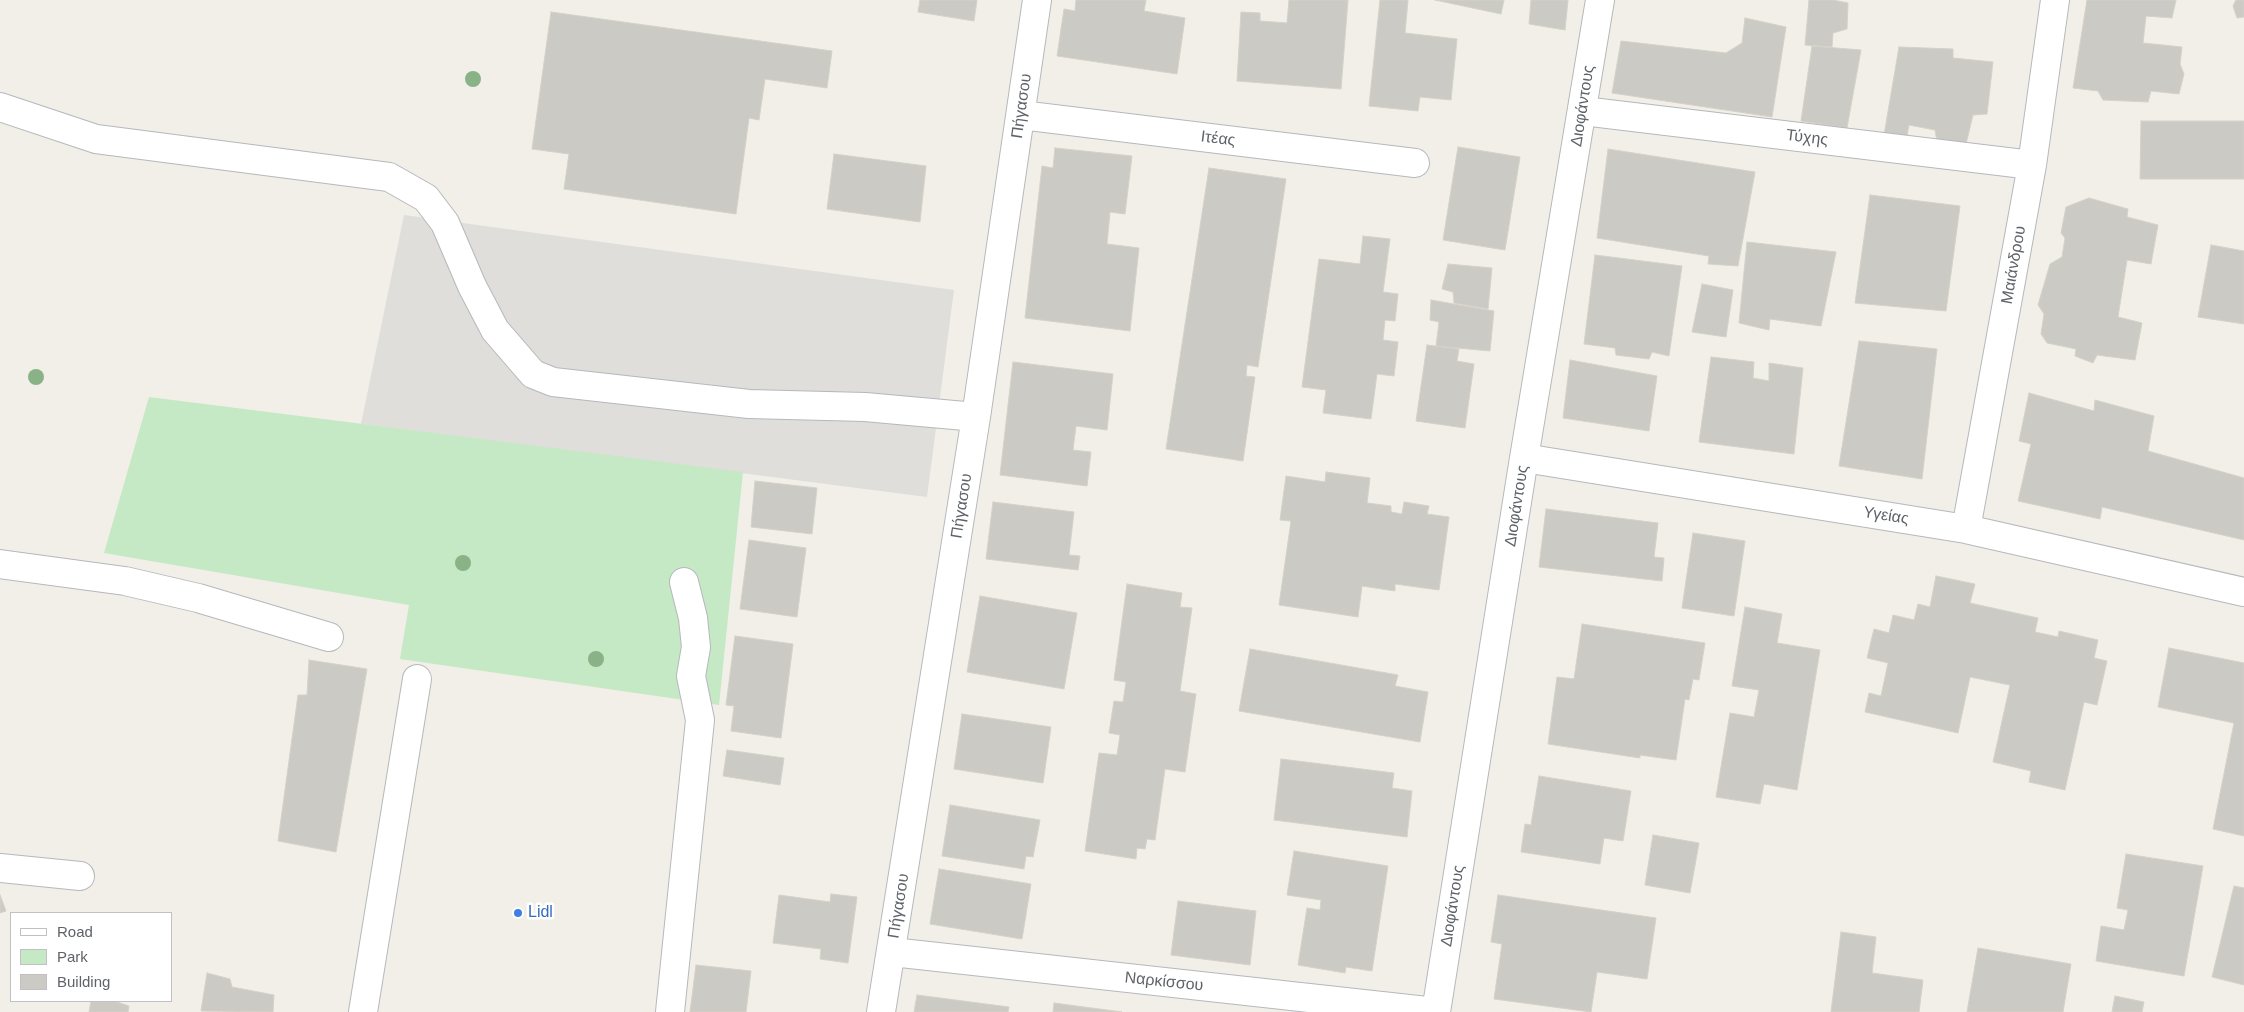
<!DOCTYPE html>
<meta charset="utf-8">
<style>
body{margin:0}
#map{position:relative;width:2244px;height:1012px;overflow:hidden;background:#f1efe8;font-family:Arial,sans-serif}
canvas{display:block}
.legend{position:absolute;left:10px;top:912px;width:162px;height:90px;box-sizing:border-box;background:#fff;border:1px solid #bfc1c3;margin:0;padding:6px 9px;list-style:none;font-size:15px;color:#5f6368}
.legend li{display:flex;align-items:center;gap:10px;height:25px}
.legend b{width:25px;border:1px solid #bfc1c3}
</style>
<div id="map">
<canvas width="2244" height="1012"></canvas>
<ul class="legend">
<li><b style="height:6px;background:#fff"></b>Road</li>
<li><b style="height:14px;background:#c5e8c5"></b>Park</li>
<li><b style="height:14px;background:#cccac5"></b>Building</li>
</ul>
</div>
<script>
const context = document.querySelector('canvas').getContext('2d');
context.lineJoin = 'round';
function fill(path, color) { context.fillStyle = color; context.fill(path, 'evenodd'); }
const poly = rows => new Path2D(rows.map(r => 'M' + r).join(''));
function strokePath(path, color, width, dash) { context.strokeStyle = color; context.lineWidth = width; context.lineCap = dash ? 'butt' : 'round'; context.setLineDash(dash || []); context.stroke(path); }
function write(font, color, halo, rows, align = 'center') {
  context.font = font + ' Arial,sans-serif'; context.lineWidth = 5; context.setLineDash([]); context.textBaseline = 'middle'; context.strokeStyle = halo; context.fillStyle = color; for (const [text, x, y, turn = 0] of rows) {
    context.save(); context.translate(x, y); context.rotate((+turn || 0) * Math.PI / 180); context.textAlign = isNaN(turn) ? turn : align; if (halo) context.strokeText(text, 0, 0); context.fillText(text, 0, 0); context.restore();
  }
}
fill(poly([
 [404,215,954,290,927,497,361,424]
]), '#e0deda');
fill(poly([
 [149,397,743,472,719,705,400,659,409,605,104,553]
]), '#c5e8c5');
const building = poly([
 [920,0,977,0,974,21,918,12,920,0],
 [1076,0,1146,0,1144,11,1185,18,1177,74,1057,56,1064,9,1075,11,1076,0],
 [1289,0,1348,0,1341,89,1237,81,1241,12,1260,13,1260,21,1287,23,1289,0],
 [1380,0,1408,0,1405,33,1457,39,1451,100,1420,97,1418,111,1369,106,1380,0],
 [1435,0,1504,0,1501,14,1435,0],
 [1531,0,1568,0,1565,30,1529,24,1531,0],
 [1809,0,1833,0,1848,3,1847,29,1833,33,1832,47,1805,45,1809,0],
 [2087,0,2176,0,2172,18,2146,16,2143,43,2182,47,2180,64,2184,74,2179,94,2151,91,2148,102,2103,100,2098,91,2073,88,2087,0],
 [2236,0,2244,0,2244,17,2237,18,2233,6,2236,0],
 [551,12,832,51,827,88,765,79,759,120,749,118,736,214,564,189,569,154,532,149,551,12],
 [1745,18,1786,27,1772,117,1612,93,1621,41,1726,53,1742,43,1745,18],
 [1812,46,1861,50,1847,128,1801,121,1812,46],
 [1899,47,1953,49,1953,58,1993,62,1987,114,1973,115,1966,144,1937,141,1935,130,1909,125,1907,136,1884,135,1899,47],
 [2141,121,2244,121,2244,179,2140,179,2141,121],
 [1458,147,1520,157,1505,250,1443,240,1458,147],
 [1055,148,1132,156,1125,214,1110,212,1107,244,1139,248,1130,331,1025,318,1042,166,1053,168,1055,148],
 [1608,149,1755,172,1738,266,1708,264,1709,256,1597,238,1608,149],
 [834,154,926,166,920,222,827,209,834,154],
 [1209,168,1286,179,1258,367,1247,365,1246,376,1255,377,1243,461,1166,449,1209,168],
 [1870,195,1960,206,1946,311,1855,303,1870,195],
 [2089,198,2128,209,2127,217,2158,225,2151,264,2127,260,2118,317,2142,323,2135,360,2097,355,2093,363,2075,356,2076,349,2047,343,2041,334,2044,314,2038,305,2050,264,2062,257,2065,238,2061,233,2066,207,2089,198],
 [1363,236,1390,239,1383,292,1398,294,1395,321,1385,320,1383,340,1398,342,1394,376,1377,374,1371,419,1323,413,1326,390,1302,387,1319,259,1360,264,1363,236],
 [1747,242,1836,252,1821,326,1770,319,1769,330,1739,323,1747,242],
 [2211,245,2244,251,2244,324,2198,317,2211,245],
 [1595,255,1682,266,1669,356,1652,352,1649,359,1616,355,1615,348,1584,344,1595,255],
 [1448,264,1492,268,1488,309,1454,303,1453,292,1442,289,1448,264],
 [1702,284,1733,290,1726,337,1692,332,1702,284],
 [1431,300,1494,311,1490,351,1436,346,1439,322,1430,320,1431,300],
 [1859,341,1937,349,1922,479,1839,466,1859,341],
 [1427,345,1459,349,1457,361,1474,364,1465,428,1416,421,1427,345],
 [1711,357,1754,362,1753,378,1769,381,1769,363,1803,368,1794,454,1699,442,1711,357],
 [1570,360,1657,376,1649,431,1563,418,1570,360],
 [1013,362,1113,374,1107,430,1076,426,1073,450,1091,452,1087,486,1000,475,1013,362],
 [2029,393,2094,411,2095,400,2154,416,2148,451,2244,478,2244,540,2102,507,2100,519,2018,501,2031,444,2019,441,2029,393],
 [1326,472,1370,478,1367,503,1391,506,1391,512,1402,514,1404,502,1429,506,1427,514,1449,517,1439,590,1395,584,1395,591,1362,586,1358,617,1279,605,1291,521,1280,520,1286,476,1325,482,1326,472],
 [755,481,817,488,812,534,751,527,755,481],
 [993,502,1074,512,1069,555,1080,556,1078,570,986,559,993,502],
 [1546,509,1658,523,1654,557,1664,558,1662,581,1539,567,1546,509],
 [1693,533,1745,541,1734,616,1682,608,1693,533],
 [749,540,806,548,797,617,740,609,749,540],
 [1936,576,1975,584,1970,603,2038,618,2035,632,2058,637,2059,631,2098,640,2094,658,2107,661,2097,705,2084,702,2065,790,2029,782,2031,771,1993,762,2010,685,1970,677,1958,733,1865,712,1869,693,1881,696,1888,663,1867,658,1874,629,1889,633,1893,615,1914,620,1918,604,1930,607,1936,576],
 [1127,584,1182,593,1180,607,1192,608,1180,691,1196,694,1185,772,1165,769,1155,840,1147,839,1145,849,1137,848,1136,859,1085,851,1099,753,1117,755,1120,735,1109,733,1114,701,1123,702,1126,682,1114,680,1127,584],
 [980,596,1077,613,1064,689,967,672,980,596],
 [1745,607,1782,614,1777,643,1820,650,1797,790,1764,784,1760,804,1716,797,1730,713,1754,717,1759,690,1732,686,1745,607],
 [1582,624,1705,643,1699,680,1693,679,1689,700,1685,699,1676,760,1640,755,1640,758,1548,744,1557,677,1574,679,1582,624],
 [735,636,793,644,781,738,731,731,734,706,726,705,735,636],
 [2169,648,2244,663,2244,836,2213,829,2234,723,2158,707,2169,648],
 [1250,649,1398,675,1395,686,1428,692,1420,742,1239,711,1250,649],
 [309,660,367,669,336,852,278,841,298,695,307,695,309,660],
 [962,714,1051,727,1043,783,954,769,962,714],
 [727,750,784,758,780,785,723,776,727,750],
 [1281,759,1394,773,1392,788,1412,791,1407,837,1274,820,1281,759],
 [1539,776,1631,791,1623,841,1604,838,1600,864,1521,852,1525,824,1531,825,1539,776],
 [950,805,1040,820,1033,857,1026,856,1024,869,942,856,950,805],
 [1653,835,1699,843,1690,893,1645,885,1653,835],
 [1294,851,1388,866,1372,971,1346,967,1345,973,1298,965,1307,908,1320,910,1321,900,1287,895,1294,851],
 [2126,854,2203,866,2184,976,2096,961,2101,926,2124,930,2128,910,2117,908,2126,854],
 [939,869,1031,884,1022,939,930,924,939,869],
 [2234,886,2244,888,2244,985,2212,977,2234,886],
 [831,894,857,897,848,963,820,959,821,949,773,943,779,895,830,902,831,894],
 [0,895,6,911,0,913,0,895],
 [1498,895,1656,918,1647,979,1597,972,1591,1012,1494,999,1502,944,1491,942,1498,895],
 [1178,901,1256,911,1250,965,1171,955,1178,901],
 [1841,932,1876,937,1872,973,1923,980,1919,1012,1831,1012,1841,932],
 [1978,948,2071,964,2063,1012,1967,1012,1978,948],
 [696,965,751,971,746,1012,690,1012,696,965],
 [207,973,230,979,232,987,274,995,273,1012,201,1011,207,973],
 [917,995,1009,1007,1008,1012,914,1012,917,995],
 [2115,996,2144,1002,2142,1012,2112,1012,2115,996],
 [91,1001,114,1001,129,1006,128,1012,89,1012,91,1001],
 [1054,1003,1122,1012,1053,1012,1054,1003]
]);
fill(building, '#cccac5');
strokePath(building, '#d6d1c6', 1);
const minor = poly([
 [0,107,96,139,389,177,426,198,445,223,472,286,495,330,533,374,553,382,749,404,865,407,976,417],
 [1583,111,2032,165],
 [1021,115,1415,163],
 [1524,458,1966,529,2244,592],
 [1966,529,2032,165,2055,0],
 [0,564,125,581,198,598,329,637],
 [0,868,80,876],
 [892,952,1436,1012],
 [363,1012,417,679],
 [670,1012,700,720,691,676,696,647,693,618,684,582],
 [881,1012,976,417,1037,0],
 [1436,1012,1524,458,1600,0]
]);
strokePath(minor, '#b5b8bc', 30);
strokePath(minor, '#fff', 28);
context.fillStyle = '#89b387';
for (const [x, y] of [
 [473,79],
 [36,377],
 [463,563],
 [596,659]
]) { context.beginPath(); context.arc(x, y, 8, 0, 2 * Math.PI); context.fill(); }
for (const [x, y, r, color] of [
 [518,913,5,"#3f7fe0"]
]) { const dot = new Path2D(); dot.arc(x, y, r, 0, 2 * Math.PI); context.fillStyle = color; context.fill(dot); strokePath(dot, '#fff', 2); }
write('16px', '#5f6368', '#fff', [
 ["Πήγασου",1022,106,-82],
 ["Διοφάντους",1583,106,-81],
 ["Τύχης",1807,138,7],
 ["Ιτέας",1218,139,7],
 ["Μαιάνδρου",2014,265,-80],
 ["Πήγασου",962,506,-81],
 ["Διοφάντους",1517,506,-81],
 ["Υγείας",1886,516,9],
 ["Πήγασου",899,906,-81],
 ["Διοφάντους",1453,906,-81],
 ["Ναρκίσσου",1164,982,6]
]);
write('16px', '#366cbe', '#fff', [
 ["Lidl",528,913]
], 'left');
</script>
